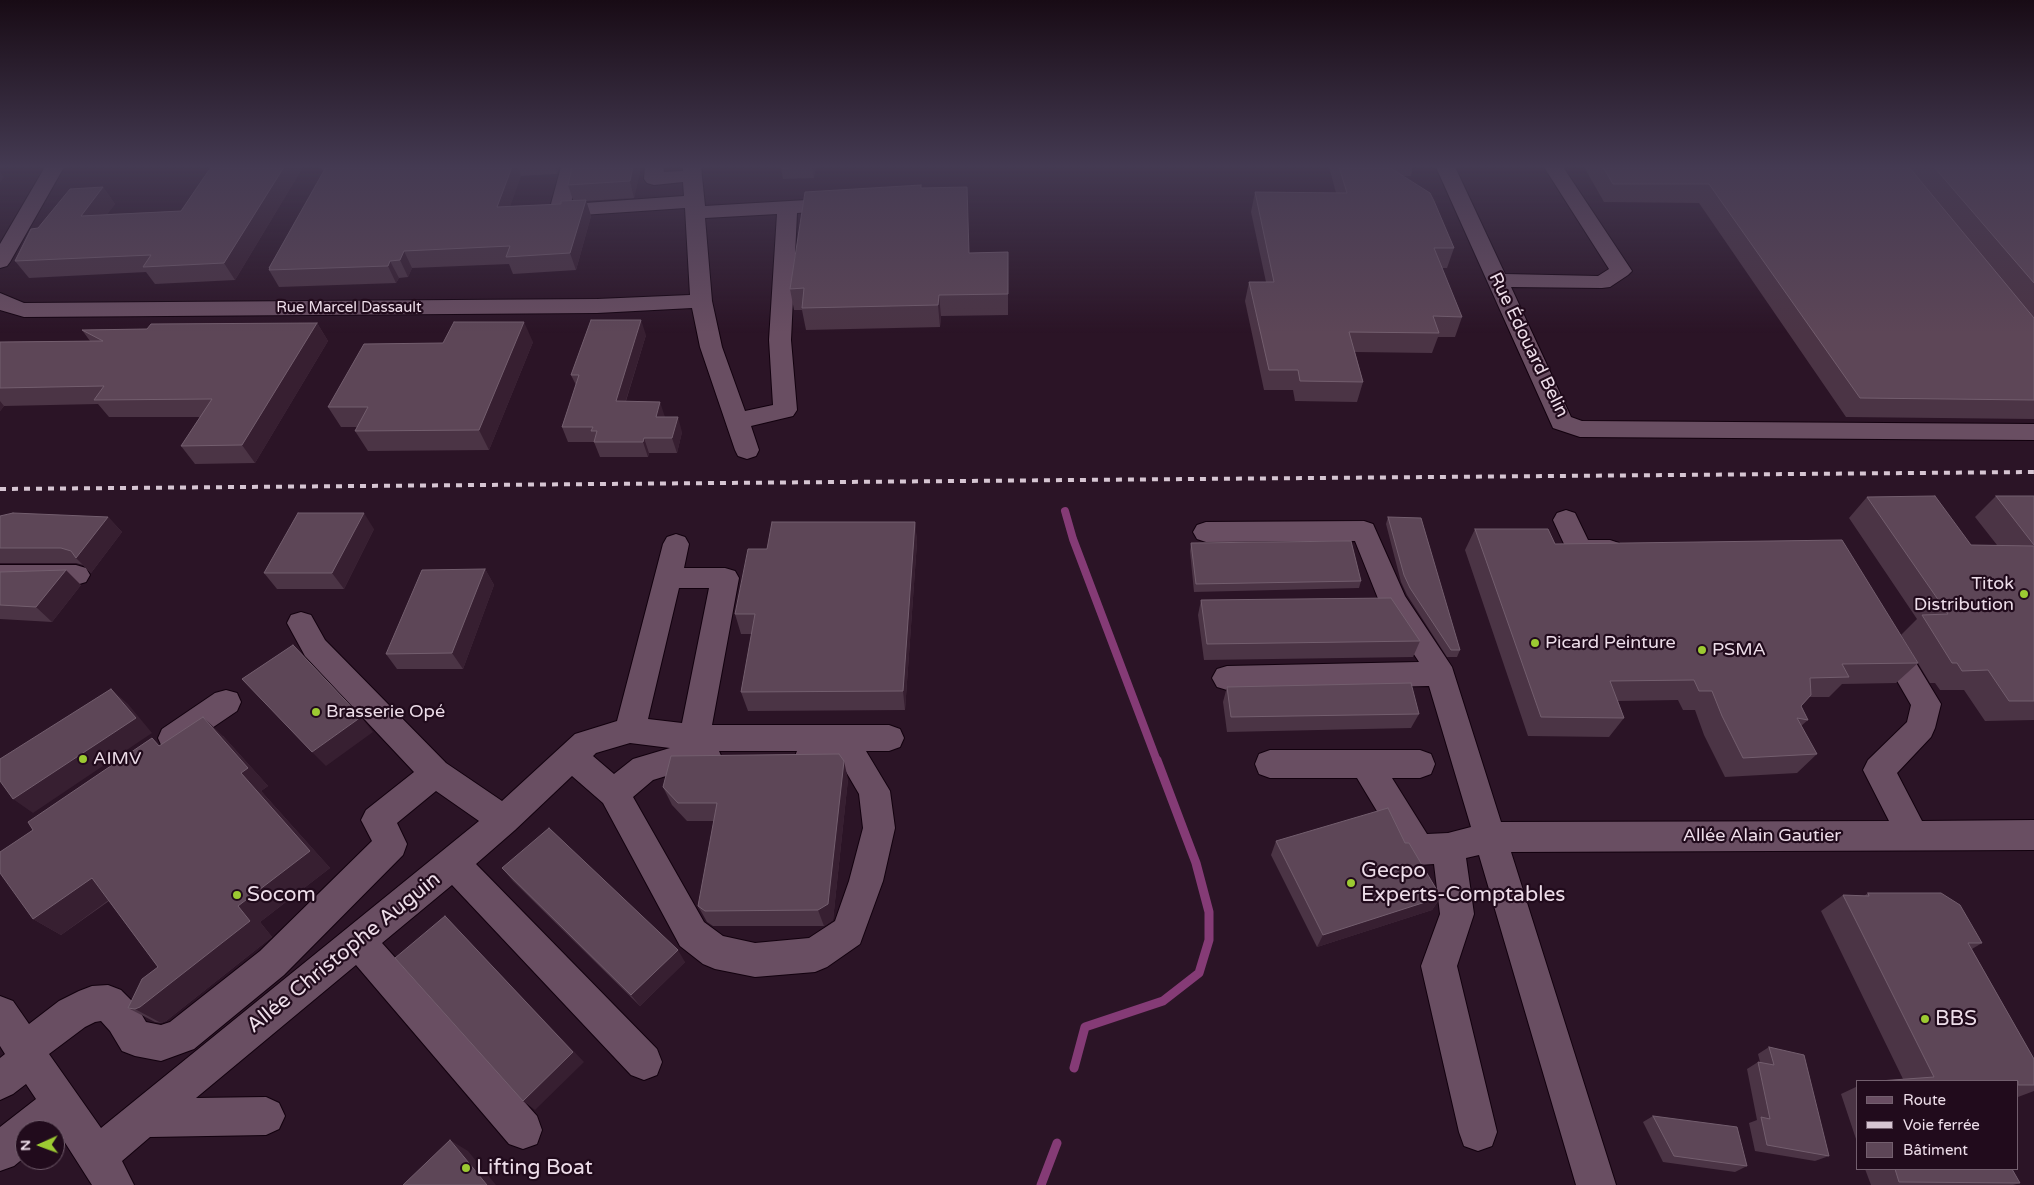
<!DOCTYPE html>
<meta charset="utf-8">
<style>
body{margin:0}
#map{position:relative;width:2034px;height:1185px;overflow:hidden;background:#2b1426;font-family:"Varela Round",sans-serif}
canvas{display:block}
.legend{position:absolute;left:1856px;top:1080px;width:162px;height:90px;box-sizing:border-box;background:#210b1c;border:1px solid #735f6e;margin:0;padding:6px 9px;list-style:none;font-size:15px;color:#eddde9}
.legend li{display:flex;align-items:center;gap:10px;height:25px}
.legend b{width:25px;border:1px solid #735f6e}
.north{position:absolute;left:15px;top:1120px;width:50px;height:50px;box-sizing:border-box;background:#210b1c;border:1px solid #735f6e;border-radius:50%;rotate:268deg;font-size:14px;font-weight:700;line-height:20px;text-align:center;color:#eddde9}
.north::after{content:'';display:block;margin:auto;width:18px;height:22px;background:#9cca32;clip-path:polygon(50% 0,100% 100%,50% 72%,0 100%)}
</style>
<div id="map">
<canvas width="2034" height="1185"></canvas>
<ul class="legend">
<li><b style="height:6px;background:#694e62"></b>Route</li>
<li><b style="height:6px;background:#d6c5d2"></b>Voie ferrée</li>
<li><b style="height:14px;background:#5d4657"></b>Bâtiment</li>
</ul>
<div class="north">N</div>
</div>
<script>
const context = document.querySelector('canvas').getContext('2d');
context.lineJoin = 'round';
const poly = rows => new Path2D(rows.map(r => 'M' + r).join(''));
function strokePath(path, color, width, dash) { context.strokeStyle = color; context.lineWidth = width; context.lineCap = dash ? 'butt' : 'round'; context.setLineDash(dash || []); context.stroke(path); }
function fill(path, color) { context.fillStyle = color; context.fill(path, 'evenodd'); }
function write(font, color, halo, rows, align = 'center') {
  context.font = font + ' "Varela Round",sans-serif'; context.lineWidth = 4.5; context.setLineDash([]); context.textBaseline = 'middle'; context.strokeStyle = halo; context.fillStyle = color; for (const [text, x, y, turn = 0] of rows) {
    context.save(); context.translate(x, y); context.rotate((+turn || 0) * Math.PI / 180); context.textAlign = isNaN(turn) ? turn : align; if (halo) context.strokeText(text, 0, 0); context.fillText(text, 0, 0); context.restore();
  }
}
strokePath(poly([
 [1065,511,1073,539,1157,761]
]), '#853b76', 8);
strokePath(poly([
 [1074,1068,1085,1027,1163,1001,1199,973,1209,940,1209,912,1196,863,1157,760],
 [1041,1185,1057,1143]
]), '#853b76', 9);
const minor = poly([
 [45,167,64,167,10,262,7,266,0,268,0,244,45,167],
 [561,167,579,167,571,204,684,196,683,182,654,185,647,183,644,179,645,167,663,167,664,172,683,171,683,167,701,167,705,206,841,198,848,200,851,204,848,208,841,210,797,213,791,340,797,410,793,416,751,426,759,450,756,456,747,459,738,456,735,450,700,347,692,308,597,313,24,317,0,310,0,293,24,303,597,299,690,295,685,208,567,216,555,213,551,204,561,167],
 [777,214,769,340,773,405,745,411,722,347,712,301,705,218,777,214],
 [1436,167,1455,167,1505,274,1598,276,1609,269,1544,167,1563,167,1632,271,1628,275,1610,287,1602,288,1511,287,1571,417,1582,421,2034,424,2034,440,1580,437,1553,428,1436,167],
 [1566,510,1575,513,1588,540,1610,540,1619,543,1623,550,1619,557,1610,560,1579,560,1570,557,1553,520,1557,513,1566,510],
 [1364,521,1373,524,1405,596,1452,667,1501,822,1889,821,1863,770,1868,760,1907,722,1911,705,1874,641,1878,633,1888,630,1898,633,1941,704,1935,728,1931,737,1897,773,1922,821,2034,820,2034,850,1511,852,1616,1185,1576,1185,1479,855,1466,858,1474,914,1457,966,1497,1132,1492,1146,1478,1151,1464,1146,1459,1132,1421,966,1440,914,1434,864,1419,865,1407,861,1357,778,1270,778,1259,774,1255,764,1259,754,1270,750,1420,750,1431,754,1435,764,1431,774,1420,778,1392,778,1427,834,1448,833,1471,827,1429,686,1227,690,1217,687,1212,678,1217,669,1227,666,1419,662,1379,601,1355,541,1206,542,1197,539,1193,532,1197,525,1206,522,1364,521],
 [676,534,685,537,689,544,684,568,725,568,735,571,739,578,712,725,889,725,900,729,904,738,900,747,889,751,866,751,890,791,895,828,883,881,860,944,827,967,815,972,755,977,715,969,703,964,680,946,603,803,572,776,515,830,476,864,657,1049,662,1062,657,1075,644,1080,631,1075,452,885,382,943,537,1116,542,1130,537,1144,523,1149,509,1144,356,965,196,1098,266,1097,279,1103,285,1116,279,1129,266,1135,150,1137,122,1161,134,1185,92,1185,57,1130,25,1130,25,1157,14,1166,0,1171,0,1127,36,1099,26,1084,13,1094,0,1100,0,1058,5,1054,0,1046,0,996,13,1001,29,1024,59,1001,79,991,92,986,108,985,121,990,136,1005,146,1022,161,1025,170,1022,260,951,372,841,361,820,366,810,414,772,305,656,287,623,291,615,301,612,311,615,325,640,446,763,502,801,575,734,617,721,663,544,667,537,676,534],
 [679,588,709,588,682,723,648,719,679,588],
 [630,743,670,748,633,759,614,774,593,756,596,753,630,743],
 [719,751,797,751,795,756,799,765,810,769,845,770,859,794,863,828,849,881,835,921,809,938,755,943,723,936,704,922,633,797,653,780,679,772,707,771,718,767,722,758,719,751],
 [436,791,479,821,101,1128,49,1054,85,1027,95,1022,101,1021,110,1031,122,1051,135,1056,161,1061,194,1049,284,975,403,855,407,844,397,823,436,791],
 [0,565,76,565,86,568,90,575,86,582,76,585,0,585,0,565],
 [226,690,237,693,241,702,237,711,184,747,173,751,162,747,158,738,162,729,215,693,226,690]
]);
strokePath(minor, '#12010e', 2);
fill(minor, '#694e62');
strokePath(poly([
 [0,489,2034,472]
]), '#d6c5d2', 4, [6, 6]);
fill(poly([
 [211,167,303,167,235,280,155,284,146,272,29,278,15,261,38,228,103,187,115,204,107,214,181,211],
 [318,167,559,167,557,174,521,176,510,206,561,204,573,200,568,185,641,167,634,198,586,201,591,216,576,270,513,274,509,264,412,268,408,277,399,278,396,283,279,287,269,270,270,269,269,268,324,171],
 [816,167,814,178,783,179,781,168],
 [1329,167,1413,167,1411,176,1402,176,1454,248,1447,268,1442,268,1462,317,1455,337,1438,337,1432,353,1355,352,1363,382,1357,402,1295,401,1293,390,1264,390,1245,301,1249,282,1266,282,1251,212,1255,192,1336,193],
 [1584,167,2032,167,2034,170,2034,419,1846,417,1699,203,1604,202],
 [921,188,969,253,1008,252,1008,315,941,316,940,327,806,330,802,310,794,310,790,289],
 [317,323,328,341,255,463,195,464,181,446,200,417,109,417,98,404,4,406,0,411,0,342,90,341,82,330,147,329],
 [646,335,626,401,665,417,682,432,677,453,649,453,648,457,600,457,594,442,568,442,562,427,576,385,571,375],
 [533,342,489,450,368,451,355,431,357,427,341,427,328,407,443,343],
 [1996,496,2034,496,2034,720,1985,721,1964,690,1940,690,1935,683,1930,683,1901,635,1917,619,1849,518,1867,497,1971,545,1997,545,1975,517],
 [0,516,108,517,122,532,91,573,83,565,76,563,0,563],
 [1388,517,1460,650,1457,657,1447,657,1407,595,1401,582,1386,524],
 [915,522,917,542,905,710,748,711,741,692,752,634,741,634,735,614,767,549],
 [374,529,344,589,277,589,264,573],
 [1475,529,1555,544,1918,663,1896,683,1842,684,1829,697,1809,697,1801,706,1808,720,1801,726,1817,754,1797,773,1725,777,1704,735,1695,710,1683,710,1678,700,1618,701,1624,718,1609,737,1528,736,1465,550],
 [1191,543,1361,581,1359,588,1194,592,1190,551],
 [485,569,494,585,463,669,397,669,386,654],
 [0,572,81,585,52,622,0,619],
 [1201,600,1420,641,1413,657,1204,660,1198,615],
 [1227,687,1419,714,1411,728,1227,732,1223,702],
 [223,736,268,786,261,791,330,868,260,922,272,937,166,1021,161,1023,155,1022,128,1008,158,967,109,901,61,935,33,919,160,745],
 [848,779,833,920,824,926,713,926,707,922,698,906,714,821,687,821,672,805,663,787],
 [1276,841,1405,843,1441,897,1432,910,1317,947,1271,855],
 [502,868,685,962,640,1006,513,881],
 [1868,893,1982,943,1972,949,2034,1059,2034,1091,2018,1097,2018,1081,1903,1079,1821,911,1843,895,1864,896],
 [1769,1047,1829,1156,1815,1161,1755,1151,1749,1123,1757,1120,1747,1069,1758,1062,1760,1062,1758,1054],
 [1858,1086,1858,1145,1841,1094],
 [1653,1116,1747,1166,1735,1172,1663,1162,1643,1122],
 [1865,1169,2012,1169,2020,1183,2013,1185,1871,1185]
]), '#4b3445');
fill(poly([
 [284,167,303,167,235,280,224,263],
 [512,167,518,167,521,176,504,223,497,207],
 [555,167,559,167,557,174],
 [633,167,641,167,634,198,630,181],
 [812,167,816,167,814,178],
 [0,172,4,177,0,183],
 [103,187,115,204,94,232,81,216],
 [586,200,591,216,576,270,570,253],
 [404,251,412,268,408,277,400,260],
 [390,261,399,278,396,283,388,266],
 [939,295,941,316,940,327,938,305],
 [641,320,646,335,621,416,616,401],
 [524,322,533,342,489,450,479,430],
 [317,323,328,341,255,463,242,445],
 [0,401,4,406,0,411],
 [660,402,665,417,661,433,656,417],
 [678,417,682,432,677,453,672,438],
 [644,438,649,453,648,457,643,442],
 [364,513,374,529,344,589,332,573],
 [108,517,122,532,91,573,76,558],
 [915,522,917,542,905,710,903,691],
 [485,569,494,585,463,669,452,653],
 [66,570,81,585,52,622,36,607],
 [111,689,128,704,152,733,33,813,13,799],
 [203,717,223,736,268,786,261,791,330,868,260,922,272,937,166,1021,161,1023,135,1009,238,906,241,773],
 [361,717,373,732,326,766,312,752],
 [844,761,848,779,833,920,824,926,818,910],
 [92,878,117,894,61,935,33,919],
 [1441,897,1432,910,1317,947,1323,935],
 [445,916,584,1062,535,1110,523,1101],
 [678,950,685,962,640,1006,631,995],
 [450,1140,468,1151,496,1185,487,1185]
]), '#371f31');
const building = poly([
 [211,167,284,167,224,263,143,267,151,255,15,261,31,229,38,228,70,189,103,187,81,216,181,211,211,167],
 [326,167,512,167,497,207,561,204,561,201,586,200,570,253,506,257,510,246,404,251,400,260,390,261,388,266,269,270,270,268,269,268,326,167],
 [572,167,633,167,630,181,568,185,572,167],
 [781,167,812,167,781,168,781,167],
 [1339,167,1389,167,1430,193,1434,201,1454,248,1434,248,1462,317,1433,316,1439,333,1349,332,1363,382,1300,381,1298,370,1269,370,1249,282,1274,282,1255,192,1347,193,1339,167],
 [1603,167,1909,167,2034,318,2034,400,1860,398,1709,184,1613,184,1603,167],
 [1934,167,2032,167,2034,170,2034,283,1934,167],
 [921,185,921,188,967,187,969,253,1008,252,1008,294,939,295,938,305,802,308,804,288,790,289,805,192,921,185],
 [591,320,641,320,616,401,660,402,656,417,678,417,672,438,644,438,643,442,594,442,597,431,591,431,593,427,562,427,579,375,571,375,591,320],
 [454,322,524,322,479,430,355,431,368,407,328,407,364,344,443,343,454,322],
 [317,323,242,445,181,446,212,399,94,400,104,386,0,388,0,342,103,341,82,330,147,329,151,324,317,323],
 [1935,496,1971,545,2034,546,2034,701,2009,701,1988,670,1962,671,1957,663,1952,663,1922,615,1948,614,1867,497,1935,496],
 [1996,496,2034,496,2034,545,1996,496],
 [13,513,108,517,76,558,71,551,61,548,0,548,0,516,13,513],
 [298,513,364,513,332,573,264,573,298,513],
 [1388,517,1421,518,1460,650,1451,650,1410,588,1404,575,1388,517],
 [772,522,915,522,903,691,741,692,755,614,735,614,748,549,767,549,772,522],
 [1475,529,1548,529,1555,544,1842,540,1918,663,1842,664,1849,677,1810,678,1811,695,1801,706,1808,720,1797,718,1817,754,1743,758,1722,716,1712,691,1699,691,1694,680,1610,681,1624,718,1541,717,1475,529],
 [1351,541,1361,581,1196,584,1191,543,1351,541],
 [485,569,452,653,386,654,422,570,485,569],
 [66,570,36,607,0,605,0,572,66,570],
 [1391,598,1420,641,1207,644,1201,600,1391,598],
 [293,645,361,717,312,752,242,679,293,645],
 [1411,683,1419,714,1231,717,1227,687,1411,683],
 [111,689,136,718,13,799,0,781,0,759,111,689],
 [203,717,248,768,241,773,310,851,238,906,250,921,140,1007,135,1009,128,1008,142,979,158,967,92,878,33,919,0,873,0,852,33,830,28,822,152,738,159,746,203,717],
 [839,754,844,761,828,904,818,910,705,911,698,906,717,803,678,803,663,787,671,756,839,754],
 [1388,808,1405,843,1409,843,1441,897,1323,935,1276,841,1388,808],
 [549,828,678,950,631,995,502,868,549,828],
 [1868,893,1941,893,1960,905,1982,943,1968,943,2034,1059,2034,1085,2018,1085,2018,1081,1879,1081,1934,1077,1843,895,1869,896,1868,893],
 [445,916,573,1052,523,1101,395,958,445,916],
 [1769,1047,1804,1055,1829,1156,1767,1145,1761,1117,1770,1119,1758,1062,1774,1065,1769,1047],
 [1653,1116,1737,1127,1747,1166,1674,1156,1653,1116],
 [450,1140,487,1185,403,1185,450,1140],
 [1895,1169,2012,1169,2020,1183,1899,1182,1895,1169]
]);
fill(building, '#5d4657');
strokePath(building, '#735e6e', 1);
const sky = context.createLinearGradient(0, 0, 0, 333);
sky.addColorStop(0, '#180b15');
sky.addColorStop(0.5, '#443a52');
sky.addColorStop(1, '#443a5200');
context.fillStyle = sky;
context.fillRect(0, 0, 2034, 333);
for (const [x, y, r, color] of [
 [2024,594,5,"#9cca32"],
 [1535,643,5,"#9cca32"],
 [1702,650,5,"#9cca32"],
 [316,712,5,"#9cca32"],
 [83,759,5,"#9cca32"],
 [1351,883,5,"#9cca32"],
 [237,895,5,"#9cca32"],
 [1925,1019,5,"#9cca32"],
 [466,1168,5,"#9cca32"]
]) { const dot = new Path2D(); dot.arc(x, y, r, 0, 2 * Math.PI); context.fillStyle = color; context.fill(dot); strokePath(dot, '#210b1c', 2); }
write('15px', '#eddde9', '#210b1c', [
 ["Rue Marcel Dassault",349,308]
]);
write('18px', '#eddde9', '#210b1c', [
 ["Rue Édouard Belin",1528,345,64],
 ["Allée Alain Gautier",1762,836]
]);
write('18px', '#eddde9', '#210b1c', [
 ["Titok",2014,584,"right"],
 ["Distribution",2014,605,"right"],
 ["Picard Peinture",1545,643],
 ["PSMA",1712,650],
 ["Brasserie Opé",326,712],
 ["AIMV",93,759]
], 'left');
write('21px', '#eddde9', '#210b1c', [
 ["Gecpo",1361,871],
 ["Experts-Comptables",1361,895],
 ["Socom",247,895],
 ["BBS",1935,1019],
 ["Lifting Boat",476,1168]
], 'left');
write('21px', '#eddde9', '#210b1c', [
 ["Allée Christophe Auguin",344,953,-39]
]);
</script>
